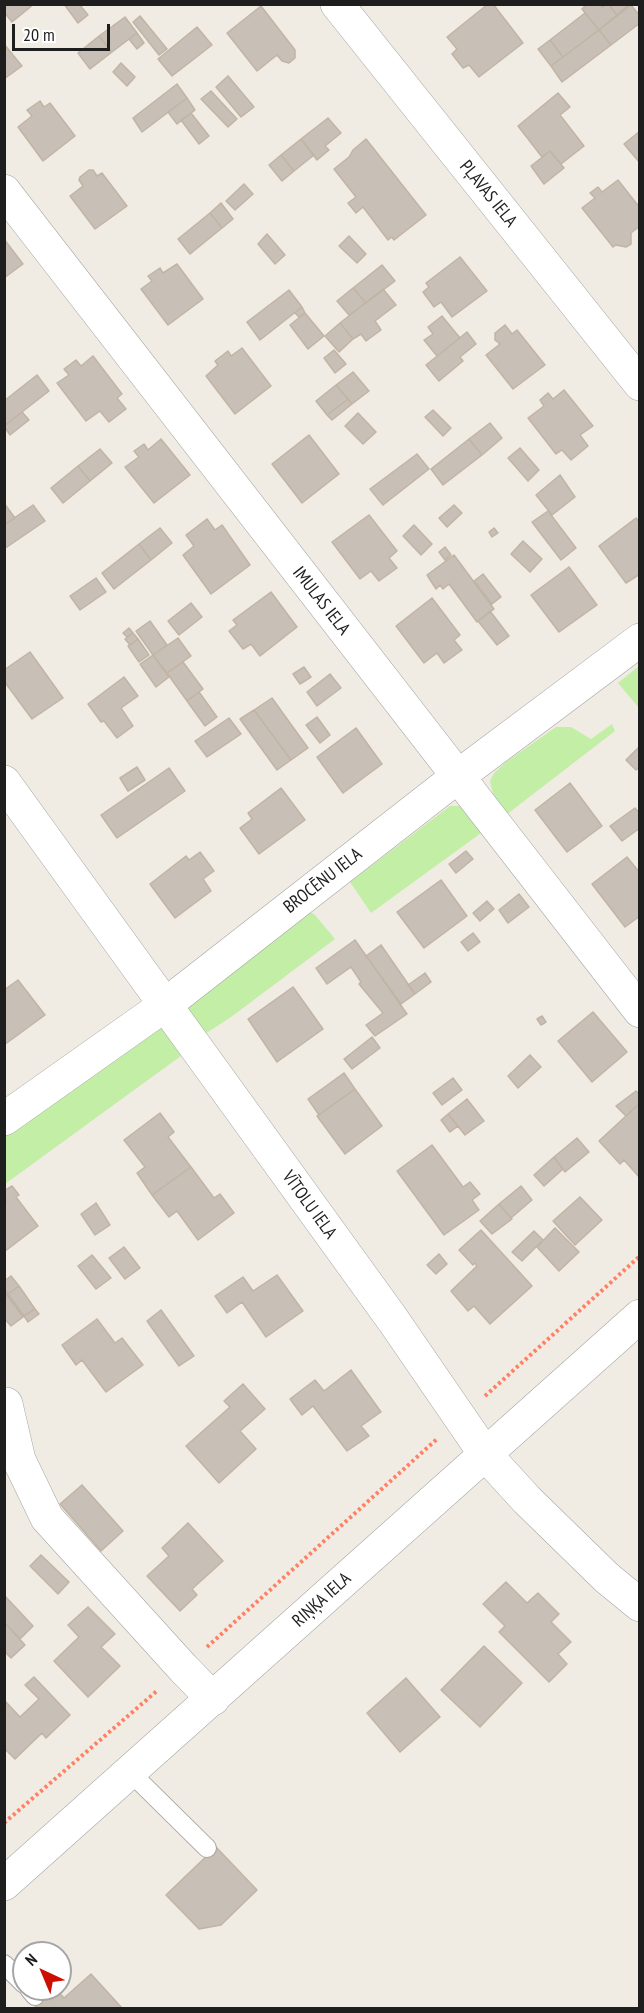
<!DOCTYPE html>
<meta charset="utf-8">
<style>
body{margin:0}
#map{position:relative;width:644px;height:2013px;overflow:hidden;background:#f0ece3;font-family:"PT Sans Narrow",sans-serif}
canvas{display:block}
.frame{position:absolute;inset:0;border:6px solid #1e1e1e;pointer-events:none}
.north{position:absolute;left:12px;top:1941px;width:60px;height:60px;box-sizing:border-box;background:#fff;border:2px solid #a5a5a5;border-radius:50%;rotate:316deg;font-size:16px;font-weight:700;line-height:24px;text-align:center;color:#1e1e1e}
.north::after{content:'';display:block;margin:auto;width:21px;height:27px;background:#cc0f00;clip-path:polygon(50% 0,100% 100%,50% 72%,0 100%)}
.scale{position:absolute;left:12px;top:24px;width:98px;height:27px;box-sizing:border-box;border:3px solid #1e1e1e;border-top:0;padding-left:8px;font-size:18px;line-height:21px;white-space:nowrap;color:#1e1e1e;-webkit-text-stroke:4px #fff;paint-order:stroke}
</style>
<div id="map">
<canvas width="644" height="2013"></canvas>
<div class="frame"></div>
<div class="north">N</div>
<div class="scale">20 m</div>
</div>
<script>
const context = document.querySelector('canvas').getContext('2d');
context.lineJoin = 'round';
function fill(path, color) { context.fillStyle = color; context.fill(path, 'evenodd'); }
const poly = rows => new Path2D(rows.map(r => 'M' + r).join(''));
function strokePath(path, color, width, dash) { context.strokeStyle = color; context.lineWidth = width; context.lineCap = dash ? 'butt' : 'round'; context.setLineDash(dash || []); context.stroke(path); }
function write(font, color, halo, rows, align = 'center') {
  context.font = font + ' "PT Sans Narrow",sans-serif'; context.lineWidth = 4.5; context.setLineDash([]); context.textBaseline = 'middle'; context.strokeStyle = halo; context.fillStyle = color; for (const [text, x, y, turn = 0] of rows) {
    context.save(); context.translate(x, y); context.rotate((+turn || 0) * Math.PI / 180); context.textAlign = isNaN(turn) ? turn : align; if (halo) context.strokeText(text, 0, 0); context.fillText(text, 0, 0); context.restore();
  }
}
fill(poly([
 [639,666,639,708,618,683],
 [612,724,615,731,506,815,494,798,490,781,494,773,506,762,556,727,571,727,591,739],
 [450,806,464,806,488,828,371,913,350,882],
 [307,911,314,914,335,939,231,1017,205,1034,188,1012,189,999],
 [162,1027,185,1053,5,1184,5,1136,148,1030]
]), '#c3eea5');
const building = poly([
 [4,4,34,4,12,22,4,12,4,4],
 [64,4,79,4,88,15,78,23,64,4],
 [488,4,493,4,523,43,479,77,469,65,463,68,452,54,457,49,447,37,488,4],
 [587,4,600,4,602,7,608,4,617,15,599,30,582,9,587,4],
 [608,4,630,4,617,15,608,4],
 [631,5,640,16,640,23,611,45,599,30,631,5],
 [261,6,295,50,295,58,289,63,282,61,277,55,257,71,227,33,261,6],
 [585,13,599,30,563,57,550,40,585,13],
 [140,16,167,49,159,55,133,22,140,16],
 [125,17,137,33,112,52,99,36,125,17],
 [197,27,212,45,172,76,158,59,197,27],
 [599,30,611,45,562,82,551,66,599,30],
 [137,33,144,43,137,49,129,39,137,33],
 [99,36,112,52,90,69,78,53,99,36],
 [550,40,563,57,551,66,538,49,550,40],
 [4,44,22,66,4,79,4,44],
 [121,63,135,77,127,86,113,72,121,63],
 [228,76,254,107,241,117,216,87,228,76],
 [177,84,187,98,142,132,133,118,177,84],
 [211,91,237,119,228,127,201,99,211,91],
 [558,93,570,107,560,115,584,146,561,164,550,151,542,157,518,126,558,93],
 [187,98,195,110,177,124,168,112,187,98],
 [40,101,44,107,50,103,75,136,43,161,18,127,32,116,27,110,40,101],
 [191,113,209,136,199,144,181,120,191,113],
 [328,118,341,133,325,146,329,150,317,160,301,139,328,118],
 [640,131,640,163,624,144,640,131],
 [301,139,314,155,294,171,281,155,301,139],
 [366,139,426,215,394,240,392,237,388,240,363,207,356,213,348,203,356,197,334,169,349,157,353,150,366,139],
 [550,151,564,168,544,184,531,166,550,151],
 [281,155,294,171,282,181,269,165,281,155],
 [89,170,93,170,97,176,102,173,127,206,95,229,70,196,83,186,79,180,80,177,89,170],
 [618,180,640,208,640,226,631,233,631,244,626,247,616,245,613,247,582,208,595,198,590,193,598,187,602,192,618,180],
 [244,184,253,194,235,210,226,201,244,184],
 [221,203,233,219,222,228,210,213,221,203],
 [210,213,222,228,190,254,178,239,210,213],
 [267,234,285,255,275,264,258,244,267,234],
 [349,236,366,254,357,263,339,246,349,236],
 [4,239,23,264,4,278,4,239],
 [460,257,487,291,452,317,441,302,434,307,423,292,429,287,426,283,460,257],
 [177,264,203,299,168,325,141,289,152,281,148,276,160,268,163,273,177,264],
 [382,265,395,281,366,303,353,288,382,265],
 [353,288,366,303,349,315,337,301,353,288],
 [383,289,396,305,375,321,381,330,366,341,361,334,353,339,340,323,383,289],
 [289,290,302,307,260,340,247,322,289,290],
 [302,307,305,313,299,317,295,313,302,307],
 [305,313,324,336,308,349,290,325,305,313],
 [442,316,460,338,437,356,424,340,433,334,428,327,442,316],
 [340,323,353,339,339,352,325,336,340,323],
 [505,325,512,334,517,330,545,365,513,389,486,355,500,344,495,340,495,333,505,325],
 [467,332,476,344,460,357,463,361,439,381,426,365,467,332],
 [242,348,271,386,235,414,206,376,218,365,215,361,228,351,231,356,242,348],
 [334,350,346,364,335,373,324,358,334,350],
 [93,356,122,394,117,398,126,409,109,422,100,411,86,421,57,383,69,375,64,369,76,360,81,366,93,356],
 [353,372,369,391,352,404,336,385,353,372],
 [37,375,49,391,4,426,4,401,37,375],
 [336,385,348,399,327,415,316,401,336,385],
 [564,390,593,426,580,435,588,446,571,460,562,450,556,454,528,418,544,406,540,400,548,393,553,399,564,390],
 [348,399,352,404,332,420,327,415,348,399],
 [433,410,451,428,443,436,425,417,433,410],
 [22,412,29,420,10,435,4,426,22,412],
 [358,413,376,432,363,444,345,426,358,413],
 [490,423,502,438,482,455,469,439,490,423],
 [309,435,339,474,302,503,272,464,309,435],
 [161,439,190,475,154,503,125,467,139,457,134,451,144,444,148,450,161,439],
 [469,439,482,455,443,485,431,469,469,439],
 [520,448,539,470,528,481,508,458,520,448],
 [100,449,112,463,90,481,78,466,100,449],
 [417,454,429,469,383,505,370,489,417,454],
 [78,466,90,481,63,503,51,488,78,466],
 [560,475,575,497,552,515,536,495,560,475],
 [4,503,15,518,4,525,4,503],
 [33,505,45,521,4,549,4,525,33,505],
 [454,505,462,513,447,527,439,518,454,505],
 [548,511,576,548,561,560,532,522,548,511],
 [369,515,397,551,389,558,397,568,379,581,371,571,360,579,332,542,369,515],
 [636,518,640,523,640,574,626,583,599,546,636,518],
 [207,519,215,530,222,525,250,565,211,594,183,555,194,546,186,535,207,519],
 [414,525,432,544,421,555,403,536,414,525],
 [160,528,172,543,151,560,139,544,160,528],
 [494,528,498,533,492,537,489,532,494,528],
 [523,541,542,559,530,572,511,554,523,541],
 [139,544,151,560,114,589,102,573,139,544],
 [445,547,451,555,445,560,439,552,445,547],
 [454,555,494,609,477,622,449,584,443,589,440,585,436,589,427,575,454,555],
 [569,567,597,605,559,632,531,595,569,567],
 [483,574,501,597,492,604,474,581,483,574],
 [96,578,106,592,80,610,70,596,96,578],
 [271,592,297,627,260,656,251,644,243,649,229,631,237,625,233,620,271,592],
 [432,598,460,635,454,640,462,650,444,663,437,653,424,663,396,626,432,598],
 [191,603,202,617,179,635,168,621,191,603],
 [490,611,509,636,497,645,478,621,490,611],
 [150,621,167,645,153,655,136,631,150,621],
 [129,628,133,633,127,637,123,633,129,628],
 [133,633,138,639,130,645,125,639,133,633],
 [178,638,191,656,167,673,153,655,178,638],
 [138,639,149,655,139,662,128,646,138,639],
 [30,652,63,698,32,719,4,681,4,670,30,652],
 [153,655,169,677,156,687,140,664,153,655],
 [183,662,203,689,187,701,167,673,183,662],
 [304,667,311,677,300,684,293,674,304,667],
 [330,674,341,688,317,706,307,692,330,674],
 [124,677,138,696,121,708,133,726,117,738,104,721,101,722,88,704,124,677],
 [199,692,217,717,205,726,187,701,199,692],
 [272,698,308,748,291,760,254,710,272,698],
 [254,710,291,760,277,770,240,719,254,710],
 [317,717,330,735,320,743,306,725,317,717],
 [229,718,241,734,207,757,195,741,229,718],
 [356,728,382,764,343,793,317,757,356,728],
 [640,746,640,767,636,770,626,760,640,746],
 [137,767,145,780,128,791,120,778,137,767],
 [169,768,185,791,117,838,101,815,169,768],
 [570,783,602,826,567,852,535,810,570,783],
 [281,788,305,820,259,854,240,828,252,819,248,813,281,788],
 [635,808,640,814,640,828,622,841,610,826,635,808],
 [466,851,473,859,456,873,449,864,466,851],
 [200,852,214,871,203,879,211,891,175,918,150,884,186,856,189,860,200,852],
 [627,857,640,873,640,916,625,927,592,884,627,857],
 [441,880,467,916,424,948,397,912,441,880],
 [519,894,529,907,508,923,499,910,519,894],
 [487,901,494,909,480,921,473,913,487,901],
 [473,933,480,942,468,951,461,942,473,933],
 [355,940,407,1014,375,1036,366,1025,383,1013,359,984,361,982,351,967,327,984,316,968,355,940],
 [381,945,415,994,401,1004,366,956,381,945],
 [425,973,431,982,415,994,408,985,425,973],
 [18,980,45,1015,4,1045,4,990,18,980],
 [293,987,323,1029,277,1062,248,1019,293,987],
 [593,1012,627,1052,592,1082,558,1041,593,1012],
 [542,1016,546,1022,541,1025,537,1019,542,1016],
 [372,1037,380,1048,352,1069,344,1059,372,1037],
 [530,1055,541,1067,518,1088,508,1076,530,1055],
 [344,1073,355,1089,319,1115,308,1099,344,1073],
 [453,1078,462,1090,442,1105,433,1093,453,1078],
 [355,1089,382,1126,345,1154,317,1116,355,1089],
 [636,1091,640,1095,640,1103,626,1116,616,1106,636,1091],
 [467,1099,484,1121,465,1135,448,1114,467,1099],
 [640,1103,640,1178,624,1160,620,1164,599,1141,640,1103],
 [160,1113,174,1132,168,1137,191,1167,152,1195,137,1173,145,1167,124,1140,160,1113],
 [448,1114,458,1126,450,1132,441,1120,448,1114],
 [577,1138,589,1152,565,1172,554,1157,577,1138],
 [432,1145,463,1187,470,1182,480,1194,472,1200,479,1210,444,1235,397,1171,432,1145],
 [554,1157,563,1169,544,1186,534,1175,554,1157],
 [191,1167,214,1198,220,1194,234,1213,198,1240,177,1211,169,1217,152,1195,191,1167],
 [12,1186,19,1195,16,1197,38,1226,4,1252,4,1202,6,1201,4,1191,12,1186],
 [521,1186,532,1200,511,1218,499,1204,521,1186],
 [580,1197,602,1220,575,1245,553,1221,580,1197],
 [96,1203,110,1225,95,1235,81,1214,96,1203],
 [499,1204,512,1219,492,1234,480,1221,499,1204],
 [555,1228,579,1252,559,1271,537,1247,555,1228],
 [481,1230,532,1286,490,1324,474,1306,468,1311,451,1291,477,1266,475,1263,473,1265,459,1250,481,1230],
 [534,1231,543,1240,522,1261,512,1252,534,1231],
 [124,1247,140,1268,125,1279,109,1258,124,1247],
 [439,1254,447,1264,436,1274,427,1265,439,1254],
 [92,1255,111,1278,96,1289,78,1266,92,1255],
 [277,1275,303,1311,266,1337,242,1302,227,1313,215,1296,243,1277,253,1291,277,1275],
 [11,1276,19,1286,8,1294,4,1289,4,1281,11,1276],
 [19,1286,35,1309,24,1316,8,1294,19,1286],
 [4,1291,23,1317,11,1326,4,1318,4,1291],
 [35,1309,39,1314,28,1322,24,1316,35,1309],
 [161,1310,194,1356,179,1366,147,1321,161,1310],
 [97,1319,115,1343,122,1338,143,1365,106,1392,82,1360,76,1365,62,1345,97,1319],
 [351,1370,381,1412,361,1426,369,1436,347,1451,313,1406,302,1415,290,1399,315,1380,324,1391,351,1370],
 [243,1384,265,1409,240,1431,256,1449,219,1483,186,1446,230,1407,224,1401,243,1384],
 [82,1485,123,1531,101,1551,60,1504,82,1485],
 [188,1523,223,1561,192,1589,197,1595,180,1611,147,1576,169,1556,162,1548,188,1523],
 [41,1555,69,1582,58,1594,30,1566,41,1555],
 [506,1582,527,1603,538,1593,559,1614,551,1622,571,1642,558,1654,567,1664,549,1682,499,1632,505,1626,483,1604,506,1582],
 [4,1595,33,1626,20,1639,4,1622,4,1595],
 [88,1607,115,1634,101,1647,120,1666,88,1697,54,1661,79,1637,68,1625,88,1607],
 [4,1622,25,1645,11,1658,4,1651,4,1622],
 [484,1646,522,1683,480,1727,441,1690,484,1646],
 [34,1677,70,1715,46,1738,42,1733,15,1759,4,1748,4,1704,6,1702,20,1717,39,1699,25,1685,34,1677],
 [406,1678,440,1717,400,1752,367,1713,406,1678],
 [216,1847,257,1890,221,1925,199,1929,166,1895,216,1847],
 [91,1974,122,2008,34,2008,56,1989,64,1998,91,1974]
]);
fill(building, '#c8bfb6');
strokePath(building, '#c2b4a4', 1.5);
const lane = poly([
 [130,1772,207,1848],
 [4,1964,24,1984],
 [29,1989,35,1996]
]);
const street = poly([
 [337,4,640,384],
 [4,191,640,1011],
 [4,782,393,1320,485,1454,527,1500,607,1578,640,1605],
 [4,1119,165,1005,457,777,640,640],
 [6,1404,19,1460,47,1518,183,1668,213,1699],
 [4,1884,640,1316]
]);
strokePath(lane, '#a5a5a5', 20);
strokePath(street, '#a5a5a5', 34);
strokePath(poly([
 [485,1396,640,1256],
 [207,1647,437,1439],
 [4,1823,158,1690]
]), '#ff8065', 4, [3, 3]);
strokePath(lane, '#fff', 18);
strokePath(street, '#fff', 33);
write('18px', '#1e1e1e', '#fff', [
 ["PĻAVAS IELA",488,194,51],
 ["IMULAS IELA",321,601,52],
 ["BROCĒNU IELA",323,881,-38],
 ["VĪTOLU IELA",309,1205,54],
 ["RIŅĶA IELA",322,1600,-42]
]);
</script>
